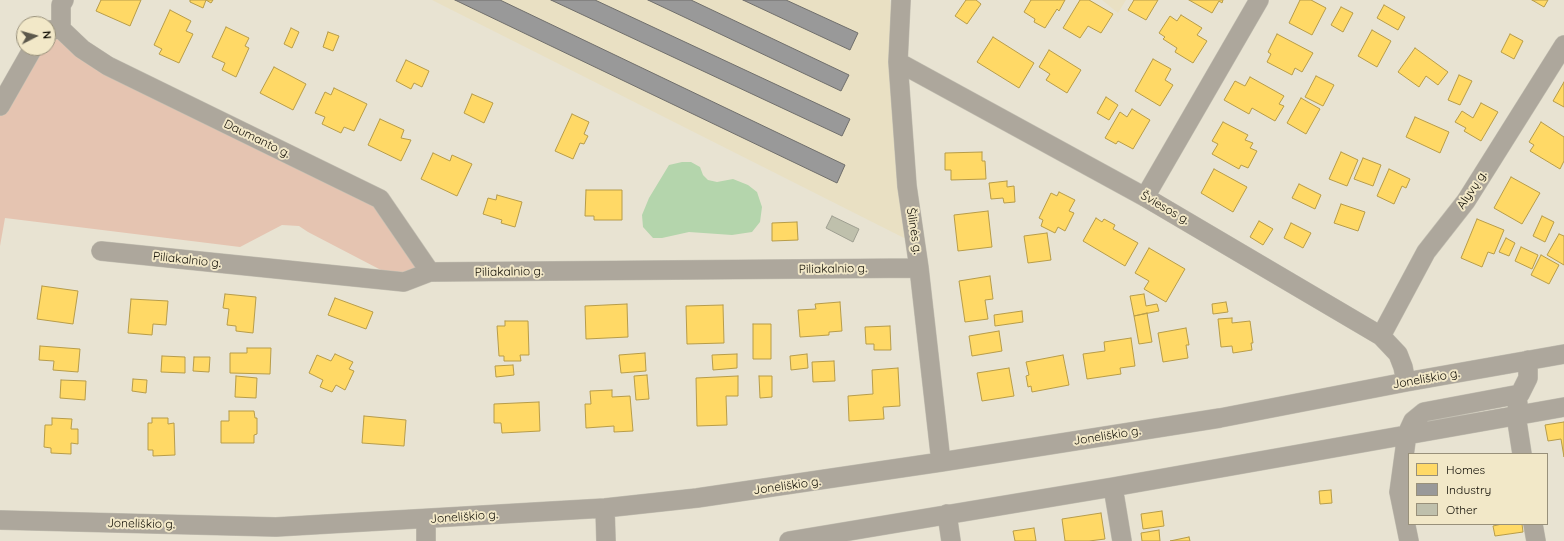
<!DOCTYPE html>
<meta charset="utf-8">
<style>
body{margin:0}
#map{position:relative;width:1564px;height:541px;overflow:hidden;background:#e8e3d2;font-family:Quicksand,sans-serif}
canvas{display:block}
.legend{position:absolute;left:1408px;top:453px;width:140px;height:72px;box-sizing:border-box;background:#f2e8c8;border:1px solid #98907a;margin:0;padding:5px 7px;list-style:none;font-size:12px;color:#100d04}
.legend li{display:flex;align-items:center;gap:8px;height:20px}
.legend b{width:20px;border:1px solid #98907a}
.north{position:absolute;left:16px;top:16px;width:40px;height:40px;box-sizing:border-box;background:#f2e8c8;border:1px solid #98907a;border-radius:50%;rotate:84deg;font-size:11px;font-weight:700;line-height:16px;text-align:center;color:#100d04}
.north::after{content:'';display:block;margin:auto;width:14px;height:18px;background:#5c584c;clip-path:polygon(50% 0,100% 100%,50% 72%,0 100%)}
</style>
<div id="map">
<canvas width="1564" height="541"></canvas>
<ul class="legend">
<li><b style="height:11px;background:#ffd966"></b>Homes</li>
<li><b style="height:11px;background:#999"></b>Industry</li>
<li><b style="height:11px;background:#bfc0ac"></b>Other</li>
</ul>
<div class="north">N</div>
</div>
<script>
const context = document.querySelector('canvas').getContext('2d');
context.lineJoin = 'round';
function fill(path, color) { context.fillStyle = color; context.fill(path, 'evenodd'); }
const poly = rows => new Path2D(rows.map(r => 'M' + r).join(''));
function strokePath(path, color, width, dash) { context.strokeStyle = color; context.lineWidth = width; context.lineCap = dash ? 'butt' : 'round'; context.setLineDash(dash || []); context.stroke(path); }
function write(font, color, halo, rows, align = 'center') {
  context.font = font + ' Quicksand,sans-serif'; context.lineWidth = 4; context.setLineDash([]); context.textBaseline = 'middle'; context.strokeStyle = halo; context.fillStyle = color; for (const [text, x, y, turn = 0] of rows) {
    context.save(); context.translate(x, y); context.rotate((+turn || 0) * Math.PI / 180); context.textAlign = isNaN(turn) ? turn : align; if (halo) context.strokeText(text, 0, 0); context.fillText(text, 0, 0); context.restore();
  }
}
fill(poly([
 [432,0,890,0,912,242],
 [1102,0,1126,0,1118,13]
]), '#e9e0c3');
fill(poly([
 [48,30,82,49,380,199,430,272,404,282,308,232,299,226,282,225,240,247,5,218,0,246,0,106,33,48,48,48]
]), '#e5c4b1');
fill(poly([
 [682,162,691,162,700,167,703,175,708,180,717,182,733,179,748,185,757,192,762,207,760,222,752,232,732,235,689,232,662,238,653,238,643,227,642,215,649,198,669,165]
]), '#b4d5ac');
const homes = poly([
 [101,0,141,0,130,26,96,11,101,0],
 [190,0,213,0,211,3,206,0,203,8,190,2,190,0],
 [966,0,976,0,981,4,967,24,955,16,966,0],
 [1031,0,1065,0,1059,11,1057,9,1045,28,1034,22,1035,19,1024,12,1031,0],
 [1080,0,1089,0,1113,14,1101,33,1088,26,1080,38,1063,28,1080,0],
 [1134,0,1158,0,1146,20,1128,10,1134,0],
 [1189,0,1223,0,1222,3,1219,1,1212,13,1189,0],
 [1300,0,1311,0,1326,8,1312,35,1289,23,1300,0],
 [1532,0,1548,0,1544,7,1532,0],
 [1384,5,1405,17,1398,30,1377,18,1384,5],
 [1341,7,1353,13,1343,32,1331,25,1341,7],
 [170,10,191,21,186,31,193,34,179,63,159,54,162,49,154,45,170,10],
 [1181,15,1202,28,1197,35,1207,41,1193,63,1175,52,1177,48,1163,39,1165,37,1159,33,1170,16,1177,21,1181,15],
 [226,27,249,38,245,46,249,48,236,77,222,70,225,63,212,57,226,27],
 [291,28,299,32,292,48,284,44,291,28],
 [1372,30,1391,41,1377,67,1358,56,1372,30],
 [328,32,339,36,333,51,323,47,328,32],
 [1277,34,1313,53,1302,72,1295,68,1292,75,1267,62,1271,54,1268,52,1277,34],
 [1510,34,1523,41,1514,59,1501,52,1510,34],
 [993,37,1034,63,1019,88,977,62,993,37],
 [1415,48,1448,72,1438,85,1426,76,1419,87,1398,72,1415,48],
 [1049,50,1081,70,1067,93,1046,80,1050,74,1039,67,1049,50],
 [1153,59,1171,69,1165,80,1173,85,1160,106,1135,91,1153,59],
 [406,60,429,71,422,87,414,83,411,89,396,81,406,60],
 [274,67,306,84,293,110,260,93,274,67],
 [1459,75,1472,81,1460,105,1448,100,1459,75],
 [1316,76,1334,85,1323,106,1305,97,1316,76],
 [1250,77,1284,96,1279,104,1284,106,1275,121,1252,108,1249,114,1224,100,1235,81,1245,86,1250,77],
 [1564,82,1564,107,1553,101,1564,82],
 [334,88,367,104,354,131,344,127,341,133,322,124,325,117,315,113,325,92,331,95,334,88],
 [472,94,493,103,484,123,464,113,472,94],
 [1106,97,1118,105,1109,120,1097,113,1106,97],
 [1301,98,1320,109,1306,134,1287,123,1301,98],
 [1481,103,1498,112,1481,141,1464,131,1466,128,1455,122,1462,111,1473,118,1481,103],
 [1132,109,1150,120,1133,149,1118,141,1116,144,1105,138,1120,112,1127,117,1132,109],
 [572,114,589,122,584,134,588,136,584,144,580,143,573,159,555,151,572,114],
 [1415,117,1449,132,1440,153,1406,137,1415,117],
 [380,119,404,130,401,138,411,140,401,161,368,145,380,119],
 [1223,122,1248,135,1245,140,1253,143,1250,148,1257,151,1248,168,1241,165,1239,169,1212,154,1218,144,1212,141,1223,122],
 [1541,122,1564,137,1564,161,1560,169,1530,151,1534,145,1529,142,1541,122],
 [982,152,982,161,985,161,986,179,951,180,951,170,945,170,945,153,982,152],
 [1341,152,1358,160,1347,186,1329,179,1341,152],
 [433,153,450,161,452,155,472,164,457,196,421,179,433,153],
 [1363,158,1381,165,1373,186,1354,179,1363,158],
 [1214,169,1247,187,1233,212,1201,193,1214,169],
 [1389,169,1410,179,1406,188,1402,186,1394,204,1377,196,1389,169],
 [1511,177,1540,193,1522,224,1494,208,1511,177],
 [1007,181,1007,187,1014,186,1015,202,1004,203,1003,198,991,199,989,183,1007,181],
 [1299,184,1321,195,1315,209,1292,198,1299,184],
 [586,190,622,190,622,220,594,220,594,216,585,216,586,190],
 [1059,192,1075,200,1069,211,1074,213,1065,231,1058,227,1055,233,1041,226,1043,220,1039,218,1051,193,1057,196,1059,192],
 [497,195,522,202,515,227,501,223,502,220,483,214,488,198,496,200,497,195],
 [1341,204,1365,212,1358,231,1334,223,1341,204],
 [988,211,992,247,958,251,954,215,988,211],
 [1542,216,1554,222,1545,242,1533,236,1542,216],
 [1096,218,1102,222,1104,219,1115,225,1113,229,1138,243,1125,266,1083,241,1096,218],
 [1477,219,1504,230,1494,254,1488,252,1482,267,1461,258,1477,219],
 [1259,221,1273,229,1263,245,1250,237,1259,221],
 [797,222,798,240,772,241,772,223,797,222],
 [1291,223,1311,233,1303,248,1284,238,1291,223],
 [1047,233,1051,260,1028,263,1024,236,1047,233],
 [1559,234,1564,236,1564,265,1547,255,1559,234],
 [1506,238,1515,243,1509,256,1499,252,1506,238],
 [1521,247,1538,255,1532,269,1515,261,1521,247],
 [1149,248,1185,269,1166,302,1144,289,1149,281,1135,273,1149,248],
 [1541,255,1559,265,1549,284,1531,275,1541,255],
 [990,276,993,299,985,300,988,319,965,322,959,281,990,276],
 [42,286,78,291,73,324,37,319,42,286],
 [225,294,256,297,253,333,236,331,236,326,227,325,229,309,223,308,225,294],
 [1144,294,1146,306,1157,304,1159,311,1134,316,1130,296,1144,294],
 [335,298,373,312,366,329,328,315,335,298],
 [131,299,168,301,166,325,153,324,152,335,128,333,131,299],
 [840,302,842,331,829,332,829,335,800,337,798,310,816,309,815,304,840,302],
 [1226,302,1228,312,1213,314,1212,304,1226,302],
 [627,304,628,337,586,339,585,306,627,304],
 [723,305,724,343,687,344,686,306,723,305],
 [1022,311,1023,322,995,326,994,315,1022,311],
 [1147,313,1152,342,1139,344,1134,316,1147,313],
 [1232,318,1232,323,1250,321,1253,343,1251,343,1252,350,1233,353,1232,346,1221,347,1218,319,1232,318],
 [505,321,528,321,529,355,520,355,521,361,504,361,504,356,499,356,497,326,505,326,505,321],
 [753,324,771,324,771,359,753,359,753,324],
 [890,326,891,350,874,350,874,344,866,344,865,327,890,326],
 [1186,328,1189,345,1186,345,1188,358,1163,362,1158,333,1186,328],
 [999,331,1002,351,972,356,969,336,999,331],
 [1131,338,1135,366,1120,368,1121,374,1087,379,1083,354,1105,351,1104,342,1131,338],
 [40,346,80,349,78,372,53,370,54,361,39,360,40,346],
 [247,348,271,348,270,374,230,373,230,353,247,353,247,348],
 [645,353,646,371,621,373,619,355,645,353],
 [335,354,353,362,349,369,354,371,345,390,336,385,332,392,320,387,323,380,309,373,317,355,331,361,335,354],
 [737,354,737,368,713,370,712,355,737,354],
 [807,354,808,368,791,370,790,356,807,354],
 [1063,355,1069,385,1032,392,1031,386,1028,387,1026,376,1029,375,1026,362,1063,355],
 [162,356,185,357,185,373,161,372,162,356],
 [194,357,210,357,209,372,193,371,194,357],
 [834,361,835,381,813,382,812,362,834,361],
 [513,365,514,375,496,377,495,366,513,365],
 [898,368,900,406,883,407,884,419,849,421,848,396,873,394,872,370,898,368],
 [1009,368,1014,396,982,401,977,373,1009,368],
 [647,375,649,399,636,400,634,376,647,375],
 [236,376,257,378,256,398,235,397,236,376],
 [738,376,738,396,726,396,727,425,697,426,696,378,738,376],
 [759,376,772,376,772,397,760,398,759,376],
 [133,379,147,380,146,393,132,391,133,379],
 [61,380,86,381,85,400,60,398,61,380],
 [612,390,612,397,630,396,633,431,614,432,614,426,586,428,585,404,591,404,590,391,612,390],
 [539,402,540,431,502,433,501,423,494,423,494,404,539,402],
 [229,411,254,411,255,418,257,418,257,434,254,435,254,443,221,443,221,421,229,421,229,411],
 [364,416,406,420,404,446,362,443,364,416],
 [52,418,72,419,71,429,78,429,78,444,71,443,71,454,51,453,51,448,44,447,45,425,52,425,52,418],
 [152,418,168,418,168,424,174,423,175,455,153,456,153,450,148,450,148,423,152,423,152,418],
 [1564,422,1564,457,1561,439,1548,441,1545,425,1564,422],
 [1331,490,1332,503,1320,504,1319,491,1331,490],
 [1162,511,1164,526,1143,529,1141,514,1162,511],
 [1101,513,1105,539,1089,541,1065,541,1062,519,1101,513],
 [1502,524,1522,524,1523,532,1495,536,1493,526,1502,524],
 [1034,528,1036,541,1015,541,1013,531,1034,528],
 [1159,530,1160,541,1142,541,1141,533,1159,530],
 [1189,537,1190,541,1170,541,1189,537]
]);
fill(homes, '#ffd966');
strokePath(homes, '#b79c49', 1);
const industry = poly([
 [455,0,500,0,845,165,837,183,455,0],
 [551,0,595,0,850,119,842,136,551,0],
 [648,0,691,0,849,75,841,91,648,0],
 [743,0,786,0,858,33,850,50,743,0]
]);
fill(industry, '#999');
strokePath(industry, '#706f6c', 1);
const building = poly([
 [832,216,859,229,853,242,826,228,832,216]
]);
fill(building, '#bfc0ac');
strokePath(building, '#9e9e90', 1);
const minor = poly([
 [901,0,898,62,907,186,919,268,941,462],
 [61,29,82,49,108,66,380,199,430,272],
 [49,30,61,29,61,5,64,0],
 [898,62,1145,197,1381,336,1398,354,1403,367,1406,382],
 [0,106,33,48],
 [1145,197,1259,0],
 [101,251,404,282,430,272,919,268],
 [1381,336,1426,252,1466,201,1564,45],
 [1518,404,1516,415,1522,454],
 [1113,487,1122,541],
 [605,508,606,541],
 [947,514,951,541],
 [426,519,426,541],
 [0,520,276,527,605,508,697,498,941,462,1220,418,1406,382,1564,354],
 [1533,524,1536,541],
 [789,541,1113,487,1564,407],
 [1409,541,1399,492,1407,434,1413,421,1424,412,1520,394,1528,378,1528,360]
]);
strokePath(minor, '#c4c0b3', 20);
strokePath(minor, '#ada79c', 19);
write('12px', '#100d04', '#f2e8c8', [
 ["Daumanto g.",257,139,26],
 ["Alyvų g.",1472,190,-56],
 ["Šviesos g.",1165,208,30],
 ["Šilinės g.",914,231,81],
 ["Piliakalnio g.",187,260,6],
 ["Piliakalnio g.",833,269,-1],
 ["Piliakalnio g.",509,272,-1],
 ["Joneliškio g.",1426,379,-10],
 ["Joneliškio g.",1107,436,-9],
 ["Joneliškio g.",787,486,-8],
 ["Joneliškio g.",464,517,-4],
 ["Joneliškio g.",141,524,1]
]);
</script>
